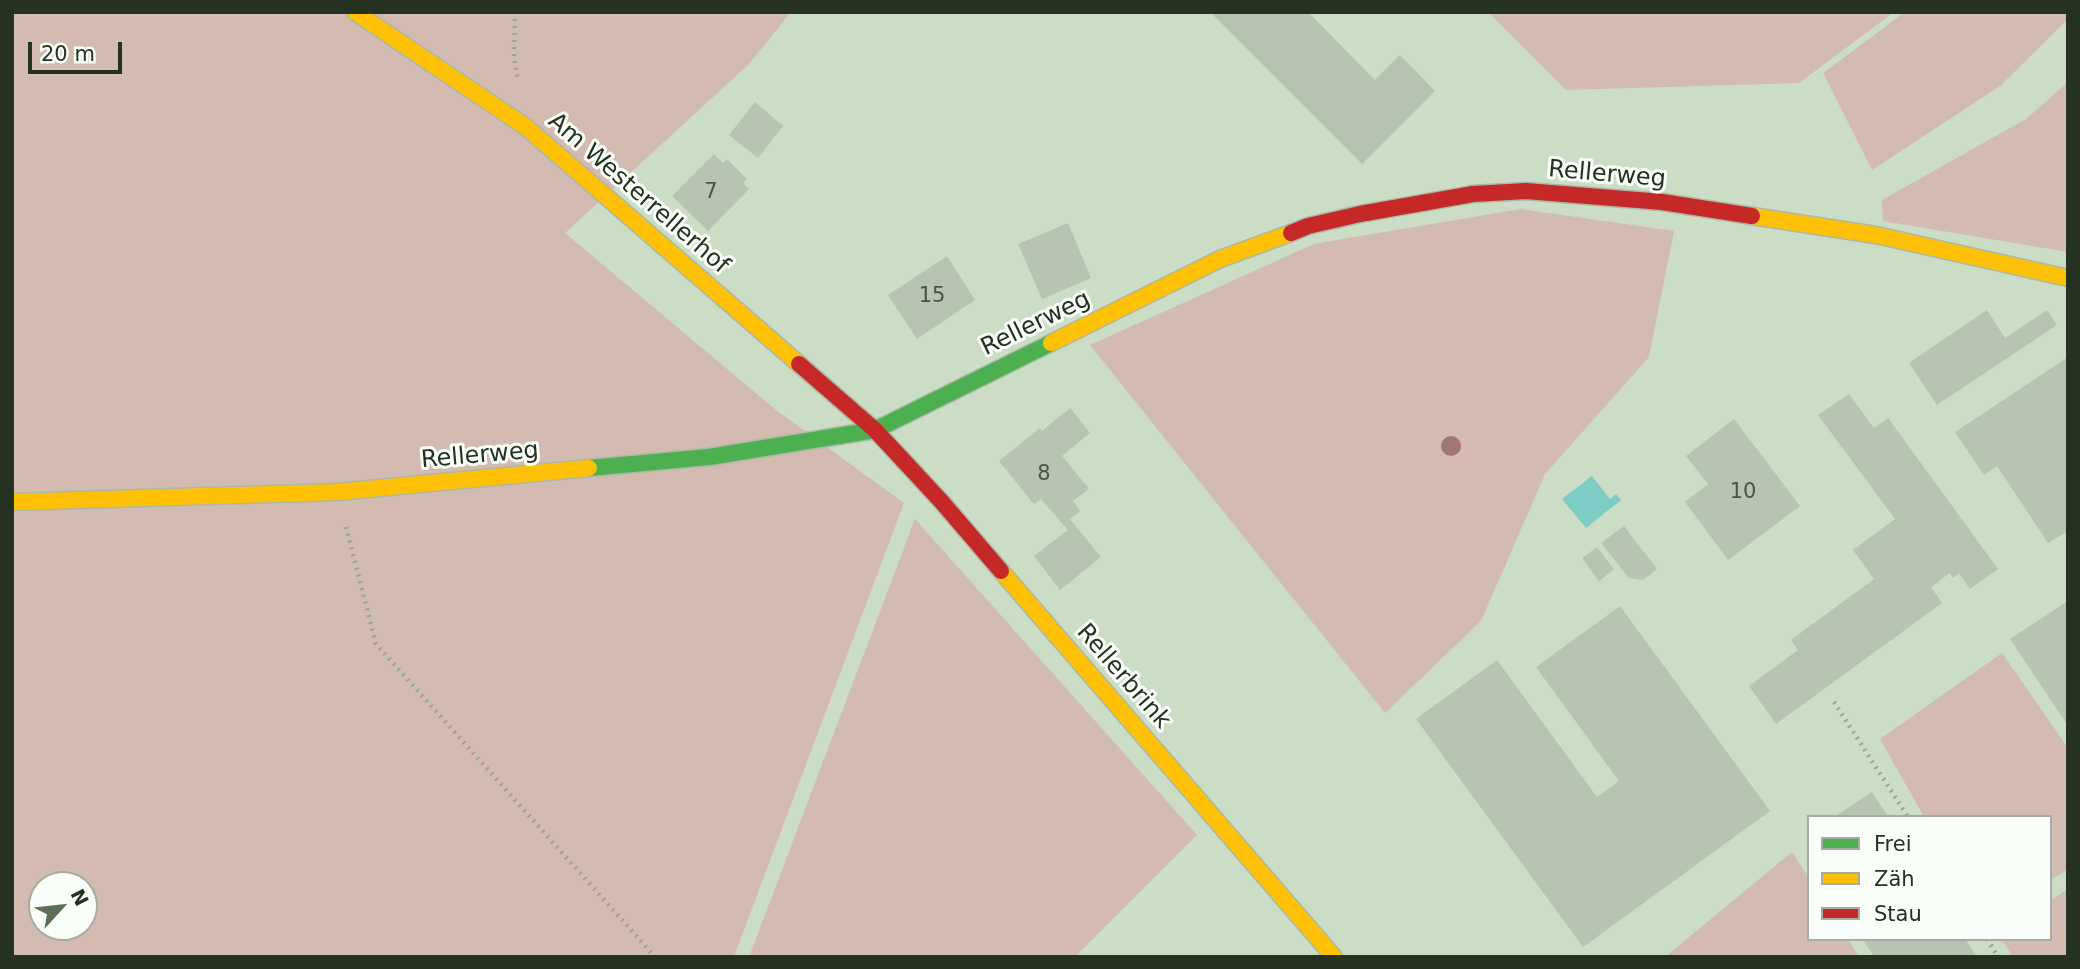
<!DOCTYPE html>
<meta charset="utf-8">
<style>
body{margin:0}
#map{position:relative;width:2080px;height:969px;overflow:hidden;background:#cbddc5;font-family:"DejaVu Sans",sans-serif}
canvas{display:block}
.frame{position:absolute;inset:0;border:14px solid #253221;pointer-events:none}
.legend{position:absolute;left:1807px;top:815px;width:245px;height:126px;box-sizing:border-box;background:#fafef9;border:2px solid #a5aca3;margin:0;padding:9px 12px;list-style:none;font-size:21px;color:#253221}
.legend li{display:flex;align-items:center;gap:14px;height:35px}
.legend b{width:35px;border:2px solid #a5aca3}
.north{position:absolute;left:28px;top:871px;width:70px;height:70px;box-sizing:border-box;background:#fafef9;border:2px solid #a5aca3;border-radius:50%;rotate:63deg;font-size:19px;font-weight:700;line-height:28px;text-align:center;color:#253221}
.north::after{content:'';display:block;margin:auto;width:24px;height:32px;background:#5f6e5a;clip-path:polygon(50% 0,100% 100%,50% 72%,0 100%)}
.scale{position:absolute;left:28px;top:42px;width:94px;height:32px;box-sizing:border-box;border:4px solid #253221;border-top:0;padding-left:9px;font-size:21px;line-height:24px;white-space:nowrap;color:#253221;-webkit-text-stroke:5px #fafef9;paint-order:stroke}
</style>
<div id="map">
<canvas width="2080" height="969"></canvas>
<div class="frame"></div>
<ul class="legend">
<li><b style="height:9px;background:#4caf50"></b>Frei</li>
<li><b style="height:9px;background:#ffc107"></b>Zäh</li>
<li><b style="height:9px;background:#c62828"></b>Stau</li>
</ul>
<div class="north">N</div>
<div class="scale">20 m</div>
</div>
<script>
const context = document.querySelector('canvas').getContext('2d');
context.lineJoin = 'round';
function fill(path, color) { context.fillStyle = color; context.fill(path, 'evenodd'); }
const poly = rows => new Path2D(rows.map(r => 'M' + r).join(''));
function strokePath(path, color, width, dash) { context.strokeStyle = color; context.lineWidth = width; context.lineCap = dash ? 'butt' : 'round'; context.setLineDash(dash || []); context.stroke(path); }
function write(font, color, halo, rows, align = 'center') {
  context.font = font + ' "DejaVu Sans",sans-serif'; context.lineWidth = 6; context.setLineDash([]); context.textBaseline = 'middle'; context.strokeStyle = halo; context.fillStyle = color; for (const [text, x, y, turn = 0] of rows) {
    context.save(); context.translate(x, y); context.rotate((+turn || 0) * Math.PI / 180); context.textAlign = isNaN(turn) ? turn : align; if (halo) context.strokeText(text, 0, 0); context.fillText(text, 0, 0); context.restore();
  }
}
fill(poly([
 [12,12,791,12,749,64,565,233,776,410,904,503,734,957,12,957],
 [42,885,84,885,84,927,42,927],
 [1488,12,1894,12,1799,83,1566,90],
 [1905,12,2068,12,2068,19,2000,86,1872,170,1823,73],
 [2068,82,2068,252,1883,221,1882,200,2026,119],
 [1520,209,1674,231,1649,357,1545,474,1481,621,1385,713,1090,345,1314,244],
 [915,519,1197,835,1075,957,749,957],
 [2002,653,2068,748,2068,869,2050,880,2050,817,1924,817,1880,739],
 [1792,852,1809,878,1809,939,1848,939,1859,957,1665,957],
 [2068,889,2068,957,2013,957,2002,939,2050,939,2050,901]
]), '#d3bbb1');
fill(poly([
 [1592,476,1610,499,1616,494,1621,500,1586,528,1562,499]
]), '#7dccc6');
fill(poly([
 [1210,12,1308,12,1375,80,1400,55,1435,91,1362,164],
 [755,102,783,126,758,158,729,135],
 [714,154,723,163,727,159,747,179,743,183,749,189,708,231,672,196],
 [1068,223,1091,278,1042,299,1018,244],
 [947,256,975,300,917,339,888,295],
 [1987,310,2005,338,2047,310,2057,325,1937,405,1909,363],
 [2068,357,2068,531,2048,543,1997,466,1984,475,1955,432],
 [1849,394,1874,428,1888,418,1998,569,1970,589,1959,573,1953,578,1950,573,1931,587,1942,603,1776,724,1749,686,1798,650,1791,640,1874,579,1853,550,1895,519,1818,415],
 [1070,408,1090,433,1062,456,1089,489,1073,501,1080,511,1070,519,1101,557,1060,590,1034,556,1068,530,1041,499,1034,504,999,461,1040,428,1042,431],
 [1734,419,1800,506,1728,560,1685,502,1708,484,1686,456],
 [1624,526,1657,569,1643,580,1629,578,1601,543],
 [1597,547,1614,569,1599,581,1582,558],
 [2068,601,2068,726,2010,639],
 [1620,606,1770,811,1583,947,1416,719,1497,660,1597,797,1619,781,1536,667],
 [1872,792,1888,817,1834,817],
 [1863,939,1965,939,1977,957,1874,957]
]), '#b6c4b1');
const fast = poly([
 [589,468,709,457,875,430,1051,343]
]);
const slow = poly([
 [355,12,526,127,799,364],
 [1752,216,1876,235,2068,278],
 [1051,343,1220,259,1291,233],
 [12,502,337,492,589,468],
 [1001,571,1334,957]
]);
const jam = poly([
 [1291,233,1308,226,1360,214,1473,194,1526,191,1662,202,1752,216],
 [799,364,875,430,941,501,1001,571]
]);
strokePath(fast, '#abb9a6', 19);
strokePath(slow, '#abb9a6', 19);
strokePath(jam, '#abb9a6', 19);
strokePath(poly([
 [515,12,514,57,518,81],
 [346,527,376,644,655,957],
 [1834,702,1908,817],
 [1987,939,1998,957]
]), '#99a595', 4.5, [2, 5]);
strokePath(fast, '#4caf50', 16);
strokePath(slow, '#ffc107', 16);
strokePath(jam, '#c62828', 16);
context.fillStyle = '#a37873';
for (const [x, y] of [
 [1451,446]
]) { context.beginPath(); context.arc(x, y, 10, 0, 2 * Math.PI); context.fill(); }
write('21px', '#495645', null, [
 ["7",711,193],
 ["15",932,297],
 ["8",1044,475],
 ["10",1743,493]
]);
write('24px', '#253221', '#fafef9', [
 ["Rellerweg",1607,175,5],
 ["Am Westerrellerhof",638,194,41],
 ["Rellerweg",1036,324,-26],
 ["Rellerweg",480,456,-5],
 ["Rellerbrink",1123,677,49]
]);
</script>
